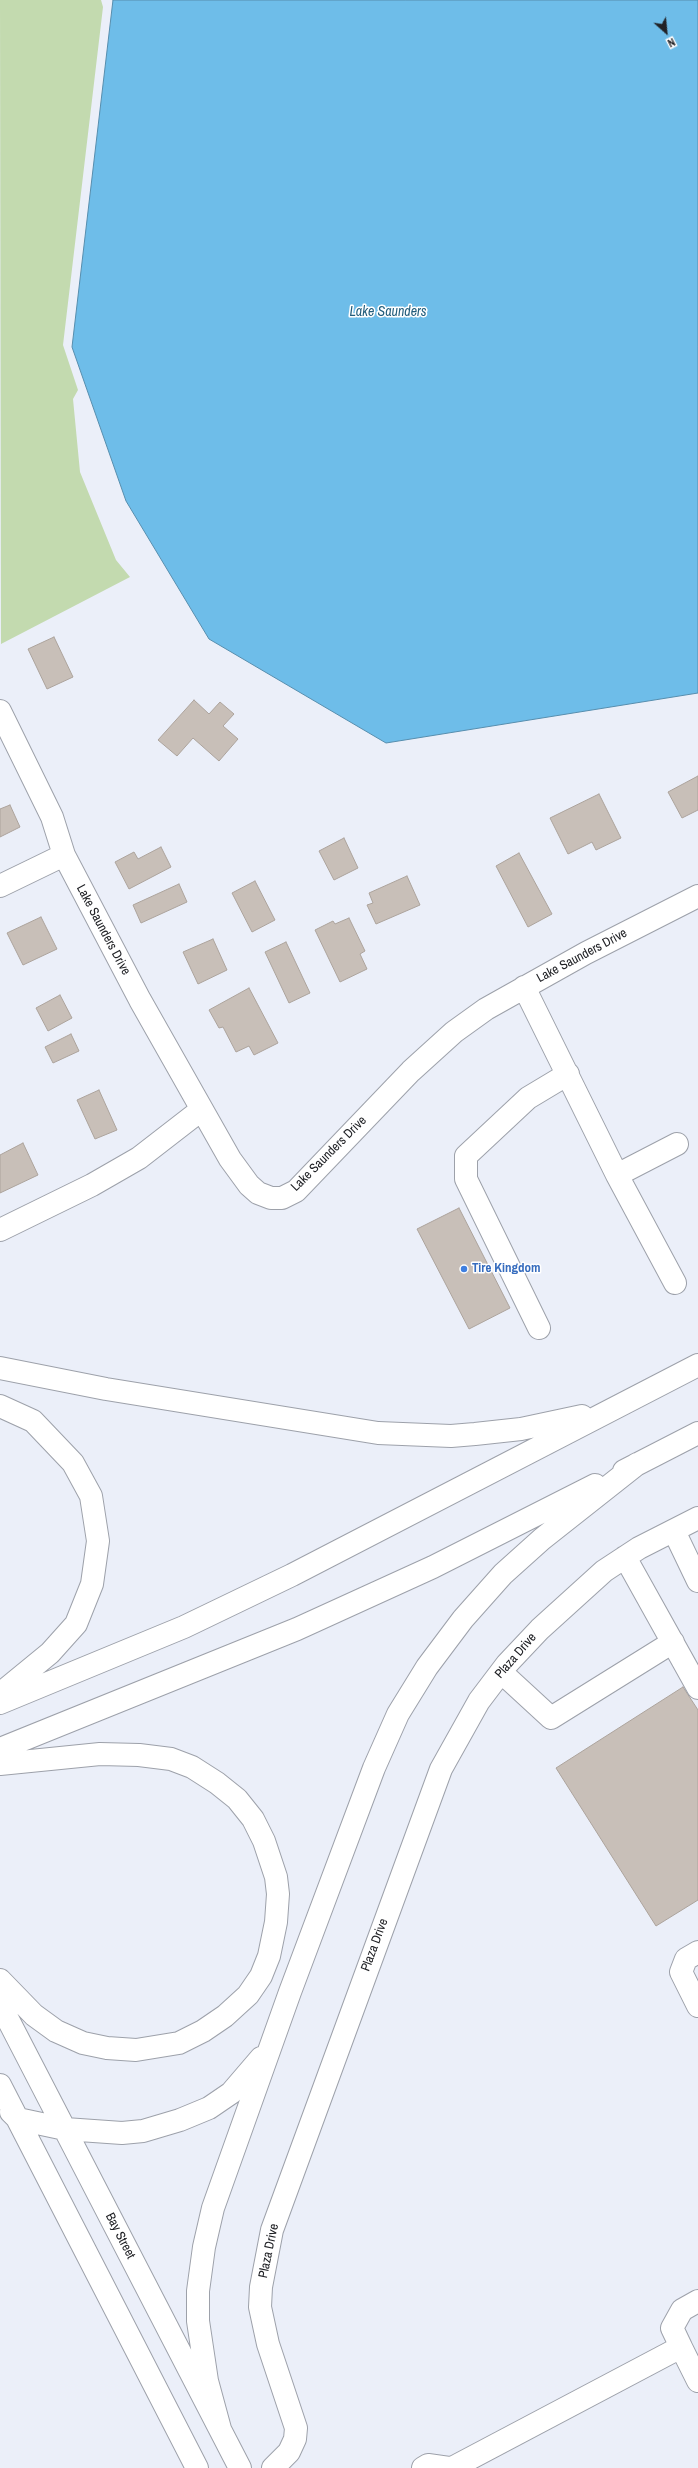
<!DOCTYPE html>
<style>
body{margin:0}
#map{position:relative;width:698px;height:2468px;overflow:hidden;background:#ebeff9;font-family:"Archivo Narrow",sans-serif}
canvas{display:block}
.north{position:absolute;left:646px;top:12px;width:40px;height:40px;-webkit-text-stroke:3px #fff;paint-order:stroke;rotate:153deg;font-size:11px;font-weight:700;line-height:16px;text-align:center;color:#212226}
.north::after{content:'';display:block;margin:auto;width:14px;height:18px;background:#212226;clip-path:polygon(50% 0,100% 100%,50% 72%,0 100%)}
</style>
<div id="map">
<canvas width="698" height="2468"></canvas>
<div class="north">N</div>
</div>
<script>
const context = document.querySelector('canvas').getContext('2d');
context.lineJoin = 'round';
function fill(path, color) { context.fillStyle = color; context.fill(path, 'evenodd'); }
const poly = rows => new Path2D(rows.map(r => 'M' + r).join(''));
function strokePath(path, color, width, dash) { context.strokeStyle = color; context.lineWidth = width; context.lineCap = dash ? 'butt' : 'round'; context.setLineDash(dash || []); context.stroke(path); }
function write(font, color, halo, rows, align = 'center') {
  context.font = font + ' "Archivo Narrow",sans-serif'; context.lineWidth = 3; context.setLineDash([]); context.textBaseline = 'middle'; context.strokeStyle = halo; context.fillStyle = color; for (const [text, x, y, turn = 0] of rows) {
    context.save(); context.translate(x, y); context.rotate((+turn || 0) * Math.PI / 180); context.textAlign = isNaN(turn) ? turn : align; if (halo) context.strokeText(text, 0, 0); context.fillText(text, 0, 0); context.restore();
  }
}
fill(poly([
 [0,0,101,0,103,7,63,345,78,390,73,399,80,472,116,560,130,577,1,644]
]), '#c3daaf');
const water = poly([
 [113,0,698,0,698,693,386,743,209,639,126,501,72,347,113,0]
]);
fill(water, '#6ebde9');
strokePath(water, '#578eae', 1);
const building = poly([
 [54,637,73,677,47,689,28,649,54,637],
 [194,700,209,714,220,702,234,714,223,726,238,739,219,761,193,738,177,756,158,740,194,700],
 [698,776,698,810,682,818,668,792,698,776],
 [599,794,621,838,596,850,592,842,568,854,550,818,599,794],
 [10,805,20,827,0,837,0,809,10,805],
 [344,838,358,868,334,880,319,851,344,838],
 [161,847,171,867,129,889,115,862,134,852,138,859,161,847],
 [519,853,552,914,528,927,496,866,519,853],
 [407,876,420,905,376,924,367,905,373,903,369,893,407,876],
 [255,881,275,920,252,932,232,893,255,881],
 [179,884,187,902,141,923,133,905,179,884],
 [41,917,57,949,23,965,7,933,41,917],
 [349,918,365,951,360,954,367,969,340,982,315,930,333,921,335,924,349,918],
 [213,939,227,970,198,984,183,952,213,939],
 [286,942,310,993,289,1003,265,952,286,942],
 [249,988,278,1043,254,1055,249,1046,236,1052,223,1027,219,1028,209,1010,249,988],
 [60,995,72,1018,48,1031,36,1008,60,995],
 [71,1034,79,1051,53,1063,45,1047,71,1034],
 [99,1090,117,1130,95,1139,77,1100,99,1090],
 [23,1143,38,1175,0,1193,0,1155,23,1143],
 [459,1208,510,1308,469,1329,417,1229,459,1208],
 [683,1687,698,1710,698,1900,656,1926,556,1768,683,1687]
]);
fill(building, '#c8bfb8');
strokePath(building, '#aca39c', 1);
const minor = poly([
 [0,711,52,817,64,855,140,1000,230,1159,249,1185,258,1193,271,1198,282,1198,296,1191,411,1071,454,1032,486,1009,586,953,698,896],
 [0,886,64,855],
 [524,987,617,1175,675,1283],
 [617,1175,677,1144],
 [0,1230,92,1185,139,1158,201,1110],
 [539,1328,466,1179,466,1156,528,1098,568,1074],
 [674,1531,698,1581],
 [625,1557,698,1688],
 [501,1672,551,1718,673,1642],
 [698,1952,686,1959,681,1972,698,2006],
 [681,2347,672,2328,682,2310,698,2301],
 [273,2468,289,2452,295,2439,296,2428,268,2344,260,2307,261,2287,272,2230,441,1769,479,1701,507,1664,540,1629,604,1571,639,1548,698,1518],
 [423,2468,428,2465,449,2468],
 [452,2468,681,2347,698,2381]
]);
const major = poly([
 [0,1368,106,1389,378,1433,451,1436,475,1434,521,1429,582,1416],
 [0,1406,33,1421,73,1463,91,1496,98,1541,92,1584,76,1624,50,1653,0,1694],
 [624,1471,698,1433],
 [0,1703,184,1627,292,1575,698,1365],
 [0,1749,297,1629,433,1567,595,1485],
 [0,1764,100,1754,139,1755,171,1759,192,1767,217,1783,237,1799,253,1819,264,1841,276,1877,278,1894,276,1922,269,1956,261,1976,248,1995,225,2016,203,2031,179,2043,136,2050,107,2048,83,2043,56,2031,34,2015,0,1980],
 [0,2004,240,2468],
 [0,2085,197,2468],
 [11,2112,18,2119,65,2129,122,2133,143,2131,180,2120,209,2108,231,2093,261,2058],
 [220,2429,207,2381,198,2321,198,2291,204,2247,213,2208,290,1992,374,1768,398,1714,427,1667,463,1619,503,1574,542,1539,637,1464]
]);
strokePath(minor, '#9da1aa', 24);
strokePath(major, '#9da1aa', 24);
strokePath(minor, '#fff', 22);
strokePath(major, '#fff', 22);
for (const [x, y, r, color] of [
 [464,1269,4,"#3f7fe0"]
]) { const dot = new Path2D(); dot.arc(x, y, r, 0, 2 * Math.PI); context.fillStyle = color; context.fill(dot); strokePath(dot, '#fff', 1.5); }
write('13px', '#212226', '#fff', [
 ["Lake Saunders Drive",103,930,62],
 ["Lake Saunders Drive",582,956,-28],
 ["Lake Saunders Drive",329,1154,-45],
 ["Plaza Drive",516,1656,-49],
 ["Plaza Drive",375,1945,-70],
 ["Bay Street",120,2236,63],
 ["Plaza Drive",269,2251,-78]
]);
write('bold 13px', '#366cbe', '#fff', [
 ["Tire Kingdom",472,1269]
], 'left');
write('italic 14px', '#225d7c', '#fff', [
 ["Lake Saunders",388,312]
]);
</script>
